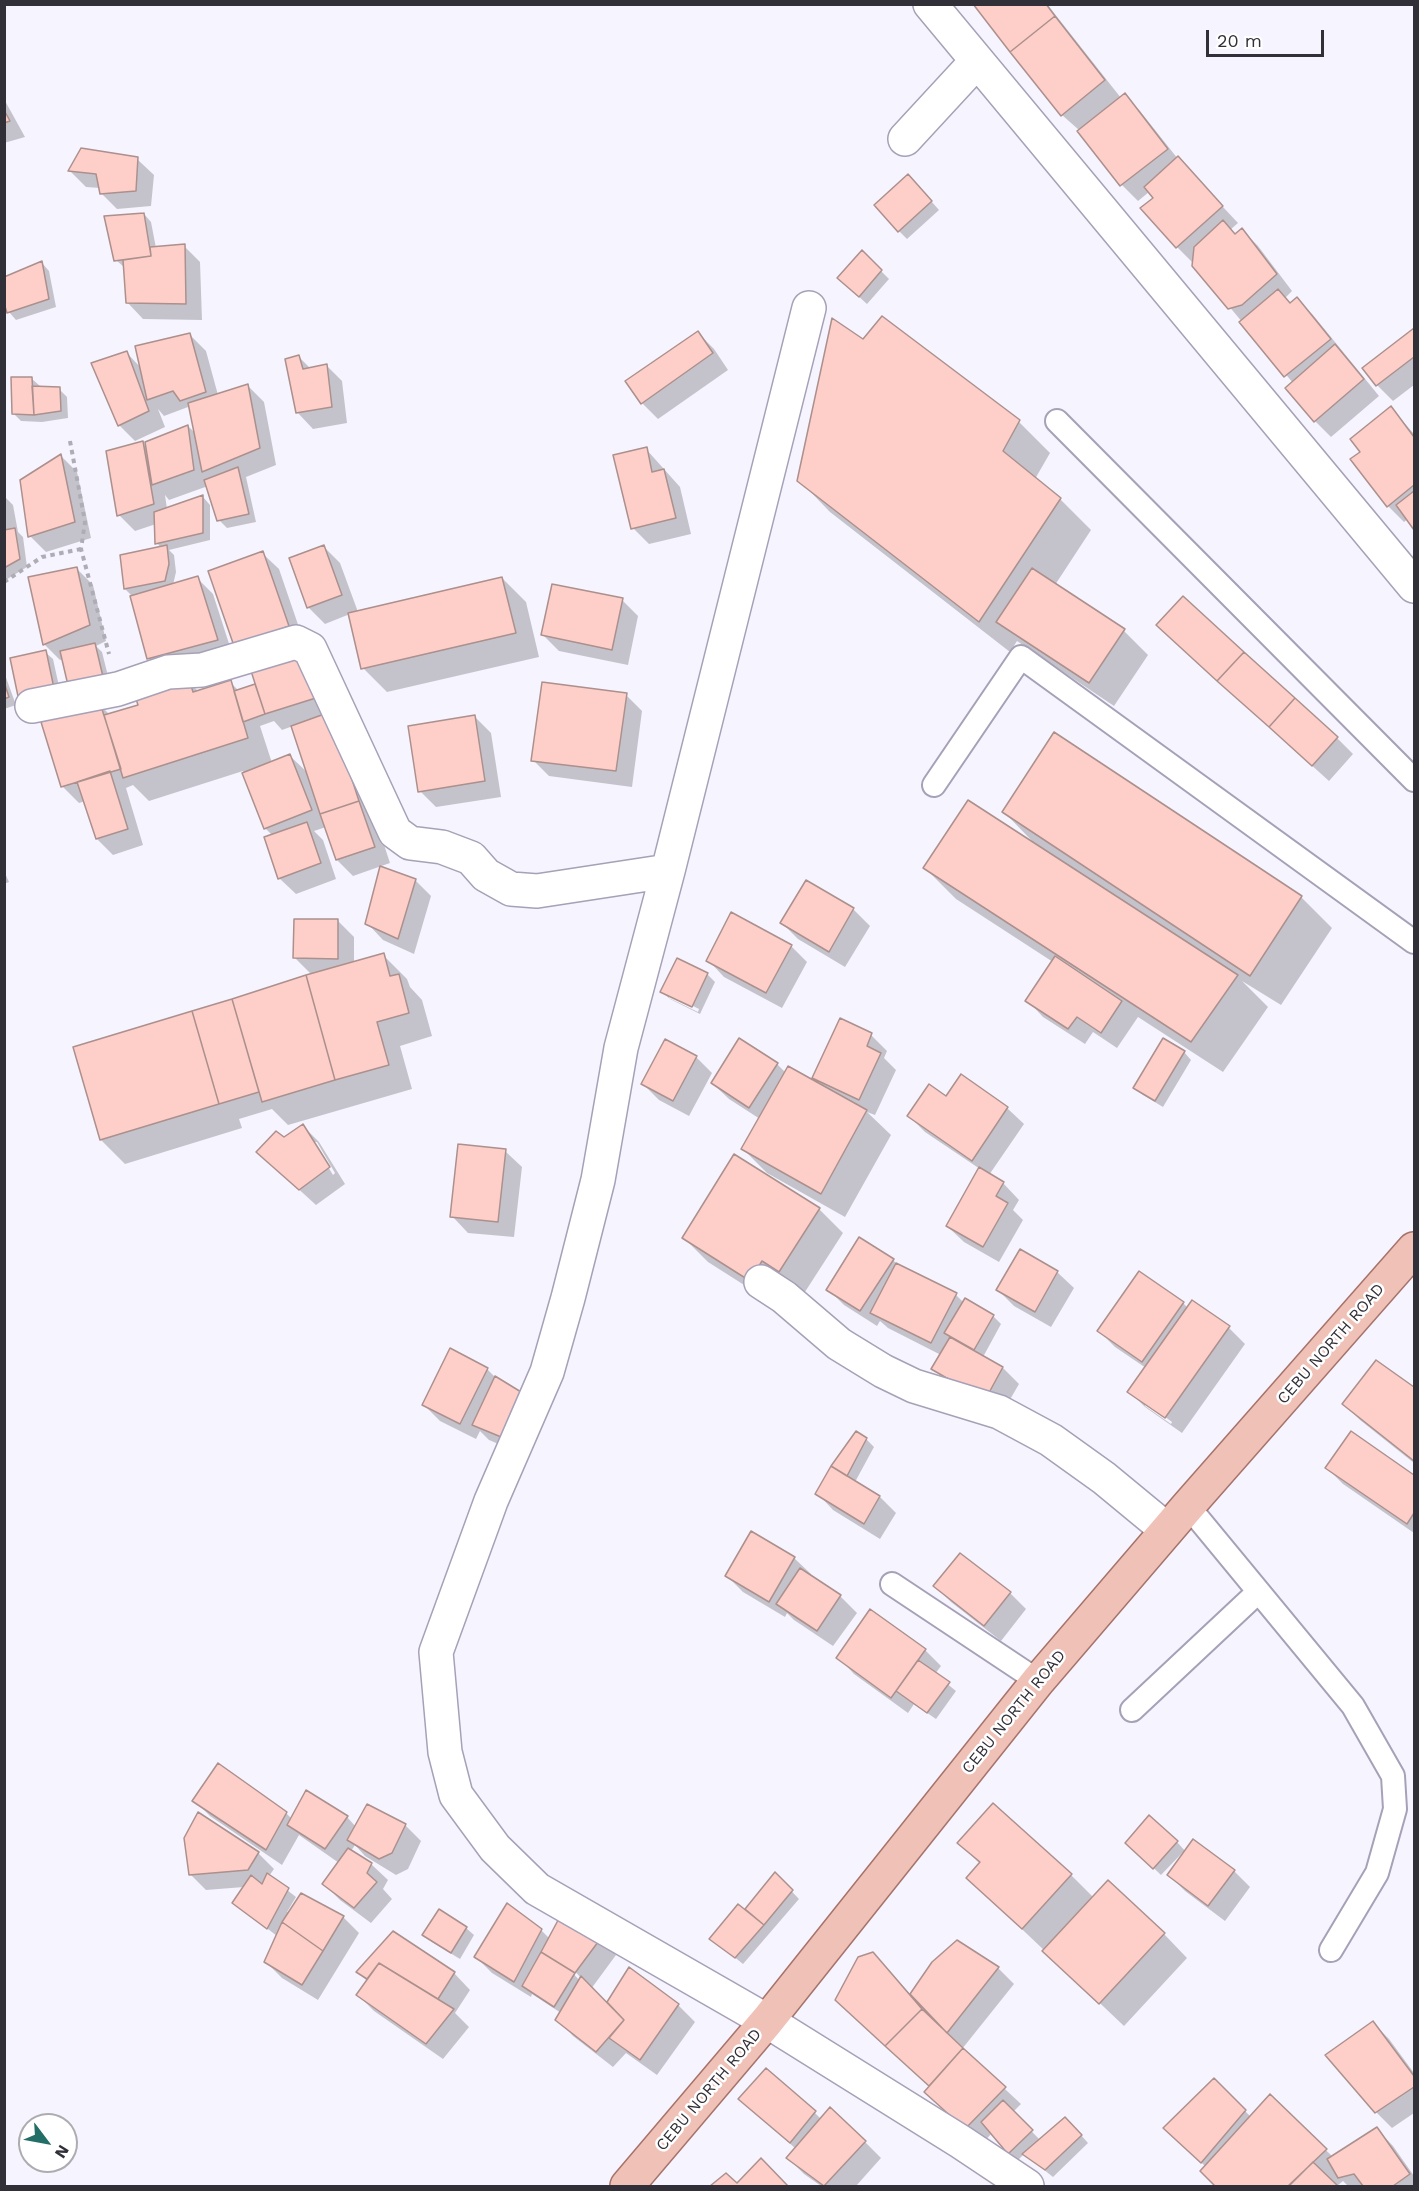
<!DOCTYPE html>
<style>
body{margin:0}
#map{position:relative;width:1419px;height:2191px;overflow:hidden;background:#f6f4fe;font-family:"Work Sans",sans-serif}
canvas{display:block}
.frame{position:absolute;inset:0;border:6px solid #312f38;pointer-events:none}
.north{position:absolute;left:18px;top:2113px;width:60px;height:60px;box-sizing:border-box;background:#fff;border:2px solid #adacaf;border-radius:50%;rotate:122deg;font-size:16px;font-weight:700;line-height:24px;text-align:center;color:#312f38}
.north::after{content:'';display:block;margin:auto;width:21px;height:27px;background:#246e68;clip-path:polygon(50% 0,100% 100%,50% 72%,0 100%)}
.scale{position:absolute;left:1206px;top:30px;width:118px;height:27px;box-sizing:border-box;border:3px solid #312f38;border-top:0;padding-left:8px;font-size:18px;line-height:21px;white-space:nowrap;color:#312f38;-webkit-text-stroke:4px #fff;paint-order:stroke}
</style>
<div id="map">
<canvas width="1419" height="2191"></canvas>
<div class="frame"></div>
<div class="north">N</div>
<div class="scale">20 m</div>
</div>
<script>
const context = document.querySelector('canvas').getContext('2d');
context.lineJoin = 'round';
function fill(path, color) { context.fillStyle = color; context.fill(path, 'evenodd'); }
const poly = rows => new Path2D(rows.map(r => 'M' + r).join(''));
function strokePath(path, color, width, dash) { context.strokeStyle = color; context.lineWidth = width; context.lineCap = dash ? 'butt' : 'round'; context.setLineDash(dash || []); context.stroke(path); }
function write(font, color, halo, rows, align = 'center') {
  context.font = font + ' "Work Sans",sans-serif'; context.lineWidth = 5; context.setLineDash([]); context.textBaseline = 'middle'; context.strokeStyle = halo; context.fillStyle = color; for (const [text, x, y, turn = 0] of rows) {
    context.save(); context.translate(x, y); context.rotate((+turn || 0) * Math.PI / 180); context.textAlign = isNaN(turn) ? turn : align; if (halo) context.strokeText(text, 0, 0); context.fillText(text, 0, 0); context.restore();
  }
}
fill(poly([
 [974,4,1047,4,1121,98,1124,95,1140,111,1178,159,1238,223,1230,230,1236,235,1242,230,1258,246,1292,291,1285,298,1291,304,1297,299,1313,315,1379,396,1331,437,1315,421,1293,383,1193,263,1177,247,1155,198,1149,192,1138,201,1122,185,1079,130,1062,115],
 [4,99,25,137,4,143],
 [82,149,137,159,154,175,151,206,117,209,101,193,100,188,86,187,70,171],
 [916,184,939,210,907,239,899,231],
 [144,214,151,222,156,248,184,246,200,262,202,320,143,319,127,302,125,268,116,260],
 [862,252,889,279,867,304,847,286],
 [42,263,49,271,56,307,16,320,9,312,4,297],
 [1414,330,1414,385,1393,401,1377,385,1364,368],
 [698,333,714,349,728,370,658,419,642,403,627,382],
 [190,335,206,351,218,395,248,386,264,402,276,465,246,477,256,522,227,528,219,520,208,486,169,500,165,495,167,509,203,497,210,505,210,540,169,550,174,555,176,572,173,585,197,578,213,594,233,656,165,675,149,658,133,597,125,589,161,548,157,543,156,524,135,531,119,515,142,443,147,448,188,426,196,434,191,410,188,407,164,416,158,409,165,427,135,441,119,425,127,353,141,368],
 [298,356,311,369,326,365,342,381,347,423,313,429,297,412],
 [32,379,40,386,59,389,67,397,68,418,42,422,21,421,13,413],
 [1391,408,1414,434,1414,527,1408,519,1404,522,1388,506,1362,452],
 [1019,422,1050,453,1035,479,1060,499,1091,530,1055,585,1124,631,1148,655,1114,706,1017,641,1010,652,830,512,799,480],
 [646,449,680,487,691,534,649,544,633,528],
 [61,456,77,472,91,538,46,552,30,536],
 [4,496,13,505,18,532,23,537,27,567,4,581],
 [324,547,340,563,358,612,502,578,526,602,539,657,387,692,363,668,350,614,325,624,309,608,291,559],
 [262,553,279,569,304,642,251,661],
 [77,569,93,585,106,641,96,646,102,652,112,692,63,659,60,660,44,644],
 [622,600,638,616,628,665,559,651,543,635],
 [1174,641,1337,738,1353,754,1329,781],
 [45,652,53,659,62,700,11,659],
 [304,652,346,730,390,863,353,876,337,860,326,827,314,831,323,840,336,879,296,894,279,878,273,836,265,828,243,771,149,801,133,785,126,788,143,845,113,855,97,839,85,801,79,803,62,786,100,705,110,715,140,706,188,681,199,692,230,682,239,691,257,685],
 [274,721,282,730,293,726,309,774,290,756,272,763,260,726],
 [4,672,16,705,4,709],
 [626,695,642,711,632,787,549,776,533,760],
 [475,717,491,733,501,797,436,807,420,791],
 [1004,812,1301,897,1332,928,1281,1005,1242,981,1268,1007,1223,1072,1138,1017,1117,1048,1093,1032,1085,1044,1043,1017,1027,1000,1053,962,956,899,925,868,1036,845],
 [4,871,9,882,4,884],
 [415,880,431,896,414,954,383,940,367,923],
 [806,882,854,910,870,926,845,967,798,939,782,923],
 [338,921,354,937,354,964,383,955,407,979,410,987,422,1000,432,1036,400,1046,412,1089,288,1125,272,1109,239,1119,242,1128,125,1164,101,1140,74,1048,313,976,295,958],
 [791,946,807,962,782,1008,724,977,708,960],
 [707,974,715,982,700,1014,670,999,662,992],
 [669,994,699,1009,698,1012,669,998],
 [871,1035,887,1051,884,1058,896,1070,875,1115,867,1112,891,1135,845,1217,767,1173,743,1149,760,1119,729,1099,712,1083,777,1064,786,1073,822,1085,814,1077],
 [1184,1052,1191,1060,1163,1107,1143,1095,1135,1088],
 [696,1057,712,1073,689,1116,659,1100,643,1084],
 [961,1076,1007,1108,1024,1124,989,1175,1003,1183,1019,1200,1013,1210,1023,1220,999,1262,964,1242,947,1226,980,1169,925,1132,909,1116,946,1098],
 [303,1126,319,1142,345,1184,316,1205,258,1152],
 [313,1142,317,1142,335,1173,333,1175],
 [505,1151,522,1167,514,1237,468,1233,452,1216],
 [819,1209,843,1233,803,1295,774,1304,708,1262,684,1238],
 [893,1260,899,1266,956,1295,964,1303,965,1300,993,1316,1001,1324,983,1357,1003,1368,1019,1384,1001,1415,949,1385,933,1368,941,1355,888,1328,880,1321,877,1326,844,1305,828,1289],
 [1057,1272,1074,1288,1051,1327,1014,1306,998,1290],
 [1183,1303,1188,1308,1229,1328,1245,1344,1182,1433,1145,1407,1129,1391,1146,1368,1115,1347,1099,1331],
 [1145,1402,1172,1422,1171,1424,1145,1406],
 [1376,1363,1414,1389,1414,1463,1360,1420,1344,1404],
 [487,1369,499,1381,522,1454,489,1440,480,1431,476,1439,440,1421,424,1405],
 [1351,1433,1414,1477,1414,1533,1343,1484,1327,1468],
 [866,1439,874,1447,855,1482,880,1497,896,1513,880,1539,833,1510,817,1493],
 [960,1555,1010,1593,1026,1609,1001,1641,951,1602,935,1586],
 [794,1558,811,1574,809,1576,841,1597,857,1613,833,1646,794,1620,787,1613,785,1617,743,1592,727,1576],
 [925,1650,941,1666,935,1674,956,1691,936,1719,914,1704,908,1713,854,1674,838,1657],
 [307,1792,347,1817,356,1827,405,1825,421,1841,408,1869,396,1875,365,1856,355,1845,351,1851,371,1864,388,1880,383,1889,392,1899,371,1923,340,1900,324,1884,339,1863,299,1835,282,1865,210,1816,194,1800,286,1813,292,1819],
 [1177,1842,1186,1852,1234,1871,1250,1887,1225,1921,1185,1891,1169,1875,1185,1853,1183,1852,1161,1875,1135,1850],
 [959,1843,1071,1875,1094,1898,1164,1934,1187,1958,1124,2026,968,1878,980,1864],
 [258,1853,274,1869,269,1876,296,1897,287,1912,343,1917,359,1933,318,2000,282,1978,266,1962,277,1936,234,1903,244,1887,206,1890,190,1874],
 [775,1874,799,1899,743,1964,712,1939,745,1911],
 [466,1928,474,1935,460,1959,432,1942,424,1934],
 [541,1930,550,1939,600,1939,616,1955,591,1989,607,2005,629,1969,678,2005,695,2022,657,2075,626,2053,613,2067,573,2036,557,2019,561,2013,532,1994,531,1997,492,1973,476,1957],
 [571,1967,581,1978,581,1982,569,1969],
 [393,1933,454,1973,470,1990,455,2013,469,2027,443,2059,374,2011,358,1995,368,1982,358,1972],
 [933,1963,998,1968,1014,1984,962,2049,1021,2104,1013,2112,1040,2140,1073,2126,1088,2143,1053,2177,1024,2154,1017,2161,992,2133,982,2144,930,2087,853,2016,889,1970,911,1995],
 [1373,2023,1389,2039,1414,2073,1414,2113,1392,2128,1376,2112],
 [1214,2080,1251,2117,1270,2096,1333,2157,1377,2129,1393,2146,1414,2176,1414,2186,1348,2186,1343,2181,1337,2186,1217,2186,1202,2171,1206,2167,1182,2144],
 [740,2099,815,2113,821,2119,865,2142,881,2158,856,2186,821,2186,804,2174,788,2158,796,2149],
 [761,2161,787,2186,712,2186,726,2175,737,2186]
]), '#0003');
const building = poly([
 [973,4,1046,4,1055,16,1010,52,973,4],
 [1055,16,1105,80,1061,116,1010,52,1055,16],
 [1125,93,1168,149,1120,186,1077,131,1125,93],
 [4,110,10,121,4,123,4,110],
 [81,148,138,157,136,191,100,194,96,174,68,171,81,148],
 [1178,156,1223,206,1176,248,1140,208,1153,198,1144,187,1178,156],
 [908,174,932,201,898,232,874,205,908,174],
 [144,213,151,256,114,261,104,216,144,213],
 [1223,220,1235,234,1242,228,1277,274,1242,305,1228,309,1192,266,1194,247,1223,220],
 [185,244,186,304,126,303,123,260,151,256,150,247,185,244],
 [862,250,882,270,859,297,837,278,862,250],
 [42,261,49,299,7,313,4,303,4,277,42,261],
 [1278,289,1290,303,1297,297,1331,339,1284,377,1239,322,1278,289],
 [882,316,1020,420,1003,451,1061,498,979,622,797,481,832,318,863,339,882,316],
 [1414,328,1414,357,1376,386,1362,368,1414,328],
 [698,331,713,353,641,404,625,381,698,331],
 [190,333,206,392,180,401,173,391,147,400,135,346,190,333],
 [1335,344,1364,379,1314,422,1285,388,1335,344],
 [127,351,149,411,118,426,91,363,127,351],
 [299,355,303,369,327,364,332,407,296,413,285,359,299,355],
 [11,377,32,377,34,415,12,414,11,377],
 [248,384,260,448,202,472,188,403,248,384],
 [32,386,60,387,61,411,34,415,32,386],
 [1391,406,1414,437,1414,485,1387,507,1350,459,1360,452,1350,439,1391,406],
 [188,425,194,470,152,485,145,442,188,425],
 [143,441,154,504,117,516,106,451,143,441],
 [647,447,652,472,664,469,676,518,631,529,613,455,647,447],
 [61,454,75,522,28,537,20,480,61,454],
 [238,467,249,514,217,521,204,480,238,467],
 [1414,491,1414,530,1396,505,1414,491],
 [203,495,203,533,155,544,154,512,203,495],
 [15,528,20,559,4,568,4,530,15,528],
 [167,545,169,564,165,581,124,589,120,555,167,545],
 [324,545,342,595,307,608,289,558,324,545],
 [263,551,289,626,234,646,208,571,263,551],
 [77,567,90,625,43,645,28,577,77,567],
 [1032,568,1125,629,1089,683,996,622,1032,568],
 [198,576,218,640,147,659,130,596,198,576],
 [502,577,516,633,361,669,348,613,502,577],
 [552,584,623,598,612,650,541,635,552,584],
 [1183,596,1244,652,1217,681,1156,625,1183,596],
 [95,643,105,685,70,694,60,651,95,643],
 [46,650,55,693,19,701,10,658,46,650],
 [305,651,319,697,265,714,250,668,305,651],
 [1244,652,1295,698,1269,727,1217,681,1244,652],
 [189,679,193,692,231,680,248,738,123,778,104,715,138,705,135,696,189,679],
 [4,682,9,697,4,699,4,682],
 [542,682,627,693,616,771,531,761,542,682],
 [255,684,265,714,243,722,234,691,255,684],
 [1295,698,1338,737,1312,766,1269,727,1295,698],
 [100,703,121,769,61,787,41,722,100,703],
 [330,712,359,801,320,814,291,726,330,712],
 [475,715,485,781,418,792,408,726,475,715],
 [1054,732,1302,896,1250,976,1002,812,1054,732],
 [290,754,312,810,264,829,242,773,290,754],
 [110,771,128,829,96,839,77,782,110,771],
 [968,800,1238,975,1191,1042,923,868,968,800],
 [359,801,375,847,336,860,320,814,359,801],
 [307,822,321,863,278,879,264,837,307,822],
 [380,866,416,879,398,939,365,924,380,866],
 [806,880,854,908,829,952,780,923,806,880],
 [731,912,792,945,766,993,706,961,731,912],
 [294,919,338,919,338,959,293,958,294,919],
 [384,953,390,976,399,974,409,1013,377,1022,389,1065,335,1080,306,975,384,953],
 [1055,956,1122,1001,1101,1033,1077,1017,1068,1029,1025,1001,1055,956],
 [677,958,708,973,692,1007,660,992,677,958],
 [306,975,335,1080,262,1102,232,999,306,975],
 [232,999,259,1092,219,1104,192,1011,232,999],
 [192,1011,219,1104,100,1140,73,1047,192,1011],
 [840,1018,872,1033,867,1046,881,1053,859,1100,812,1078,840,1018],
 [739,1038,778,1063,749,1108,711,1083,739,1038],
 [1163,1038,1185,1051,1155,1101,1133,1088,1163,1038],
 [665,1039,697,1056,673,1101,641,1084,665,1039],
 [788,1066,867,1110,821,1194,741,1149,788,1066],
 [961,1074,1008,1107,972,1161,907,1116,929,1084,946,1096,961,1074],
 [303,1124,330,1167,299,1190,256,1152,276,1131,284,1137,303,1124],
 [458,1144,506,1149,498,1222,450,1217,458,1144],
 [734,1154,820,1208,779,1272,762,1261,750,1281,682,1238,734,1154],
 [979,1167,1004,1182,996,1196,1008,1203,983,1247,946,1226,979,1167],
 [859,1237,894,1259,860,1311,826,1290,859,1237],
 [1020,1249,1058,1271,1035,1312,996,1290,1020,1249],
 [896,1263,957,1293,931,1343,870,1313,896,1263],
 [1139,1271,1184,1302,1142,1362,1097,1331,1139,1271],
 [965,1298,994,1315,974,1350,944,1333,965,1298],
 [1192,1300,1230,1326,1165,1418,1127,1392,1192,1300],
 [950,1337,1003,1367,985,1400,931,1369,950,1337],
 [450,1348,488,1368,460,1424,422,1405,450,1348],
 [1376,1360,1414,1387,1414,1461,1342,1404,1376,1360],
 [495,1376,526,1395,506,1439,472,1425,495,1376],
 [856,1431,867,1438,847,1476,831,1466,856,1431],
 [1351,1431,1414,1475,1414,1513,1407,1524,1325,1468,1351,1431],
 [831,1466,880,1496,864,1524,815,1494,831,1466],
 [751,1531,795,1557,769,1602,725,1576,751,1531],
 [960,1553,1011,1592,984,1626,933,1586,960,1553],
 [800,1568,841,1595,817,1631,776,1604,800,1568],
 [870,1609,926,1649,891,1698,836,1658,870,1609],
 [918,1660,950,1682,927,1713,896,1691,918,1660],
 [218,1763,287,1812,266,1850,192,1801,218,1763],
 [306,1790,348,1816,325,1849,287,1825,306,1790],
 [993,1803,1072,1874,1022,1929,966,1878,980,1862,957,1843,993,1803],
 [367,1804,406,1824,392,1853,379,1859,347,1840,367,1804],
 [198,1812,259,1852,248,1870,189,1875,184,1838,198,1812],
 [1149,1815,1178,1841,1153,1869,1125,1843,1149,1815],
 [1193,1839,1235,1870,1208,1906,1167,1875,1193,1839],
 [348,1848,372,1863,367,1873,377,1882,354,1908,322,1884,348,1848],
 [775,1872,793,1890,764,1925,745,1909,775,1872],
 [267,1873,289,1888,267,1929,232,1903,251,1875,262,1884,267,1873],
 [1108,1880,1165,1933,1099,2004,1042,1951,1108,1880],
 [301,1893,344,1916,323,1951,282,1922,301,1893],
 [507,1903,542,1929,514,1982,474,1957,507,1903],
 [738,1904,764,1925,735,1958,709,1939,738,1904],
 [439,1909,467,1927,451,1953,422,1935,439,1909],
 [563,1911,601,1938,575,1973,541,1952,563,1911],
 [282,1922,323,1951,302,1985,264,1962,282,1922],
 [393,1931,455,1972,438,1999,379,1963,367,1979,356,1972,393,1931],
 [957,1940,999,1967,947,2033,910,1994,932,1962,957,1940],
 [541,1952,575,1973,554,2007,522,1986,541,1952],
 [873,1952,922,2009,885,2046,835,2000,858,1957,873,1952],
 [379,1963,454,2009,426,2044,356,1995,379,1963],
 [629,1967,679,2004,640,2060,609,2038,624,2020,607,2002,629,1967],
 [581,1976,624,2020,596,2052,555,2020,581,1976],
 [922,2009,963,2048,929,2086,885,2046,922,2009],
 [1373,2021,1414,2076,1414,2087,1375,2113,1325,2055,1373,2021],
 [963,2048,1006,2087,965,2129,924,2092,963,2048],
 [766,2068,816,2111,790,2143,738,2099,766,2068],
 [1214,2078,1246,2110,1201,2163,1163,2128,1214,2078],
 [1270,2094,1327,2149,1288,2186,1215,2186,1200,2171,1270,2094],
 [1003,2100,1033,2130,1008,2154,981,2122,1003,2100],
 [830,2107,866,2141,824,2186,786,2158,830,2107],
 [1065,2117,1082,2135,1045,2170,1022,2154,1065,2117],
 [1377,2127,1410,2174,1393,2186,1363,2186,1354,2174,1338,2178,1327,2159,1377,2127],
 [761,2158,788,2186,710,2186,726,2173,737,2183,761,2158],
 [1313,2162,1338,2186,1289,2186,1313,2162]
]);
fill(building, '#fecec9');
strokePath(building, '#ab908d', 1.5);
const service = poly([
 [1057,421,1414,780],
 [934,785,1021,657,1414,942],
 [1188,1506,1353,1706,1393,1776,1395,1809,1377,1873,1331,1950],
 [892,1584,1038,1681],
 [1132,1710,1258,1592]
]);
const minor = poly([
 [930,4,1414,586],
 [905,139,977,61],
 [809,308,668,871,621,1048,598,1180,568,1298,547,1372,491,1501,436,1652,445,1752,456,1795,495,1848,537,1889,767,2021,961,2142,1027,2186],
 [32,706,118,689,168,672,202,670,296,642,310,649,395,832,410,843,442,847,471,858,486,875,511,889,537,891,668,871],
 [761,1282,784,1297,839,1344,883,1371,914,1386,999,1412,1051,1440,1104,1478,1167,1530]
]);
const primary = poly([
 [627,2186,767,2021,1038,1681,1188,1506,1414,1249]
]);
strokePath(service, '#a6a1b7', 26);
strokePath(minor, '#a6a1b7', 36);
strokePath(primary, '#a6736b', 36);
strokePath(poly([
 [70,441,85,522,81,549,109,654],
 [4,582,42,557,81,549]
]), '#aeacb5', 4, [4.5, 4.5]);
strokePath(service, '#fff', 22);
strokePath(minor, '#fff', 33);
strokePath(primary, '#efc1b7', 33);
write('16px', '#312f38', '#fff', [
 ["CEBU NORTH ROAD",1331,1344,-49],
 ["CEBU NORTH ROAD",1014,1712,-51],
 ["CEBU NORTH ROAD",709,2090,-50]
]);
</script>
